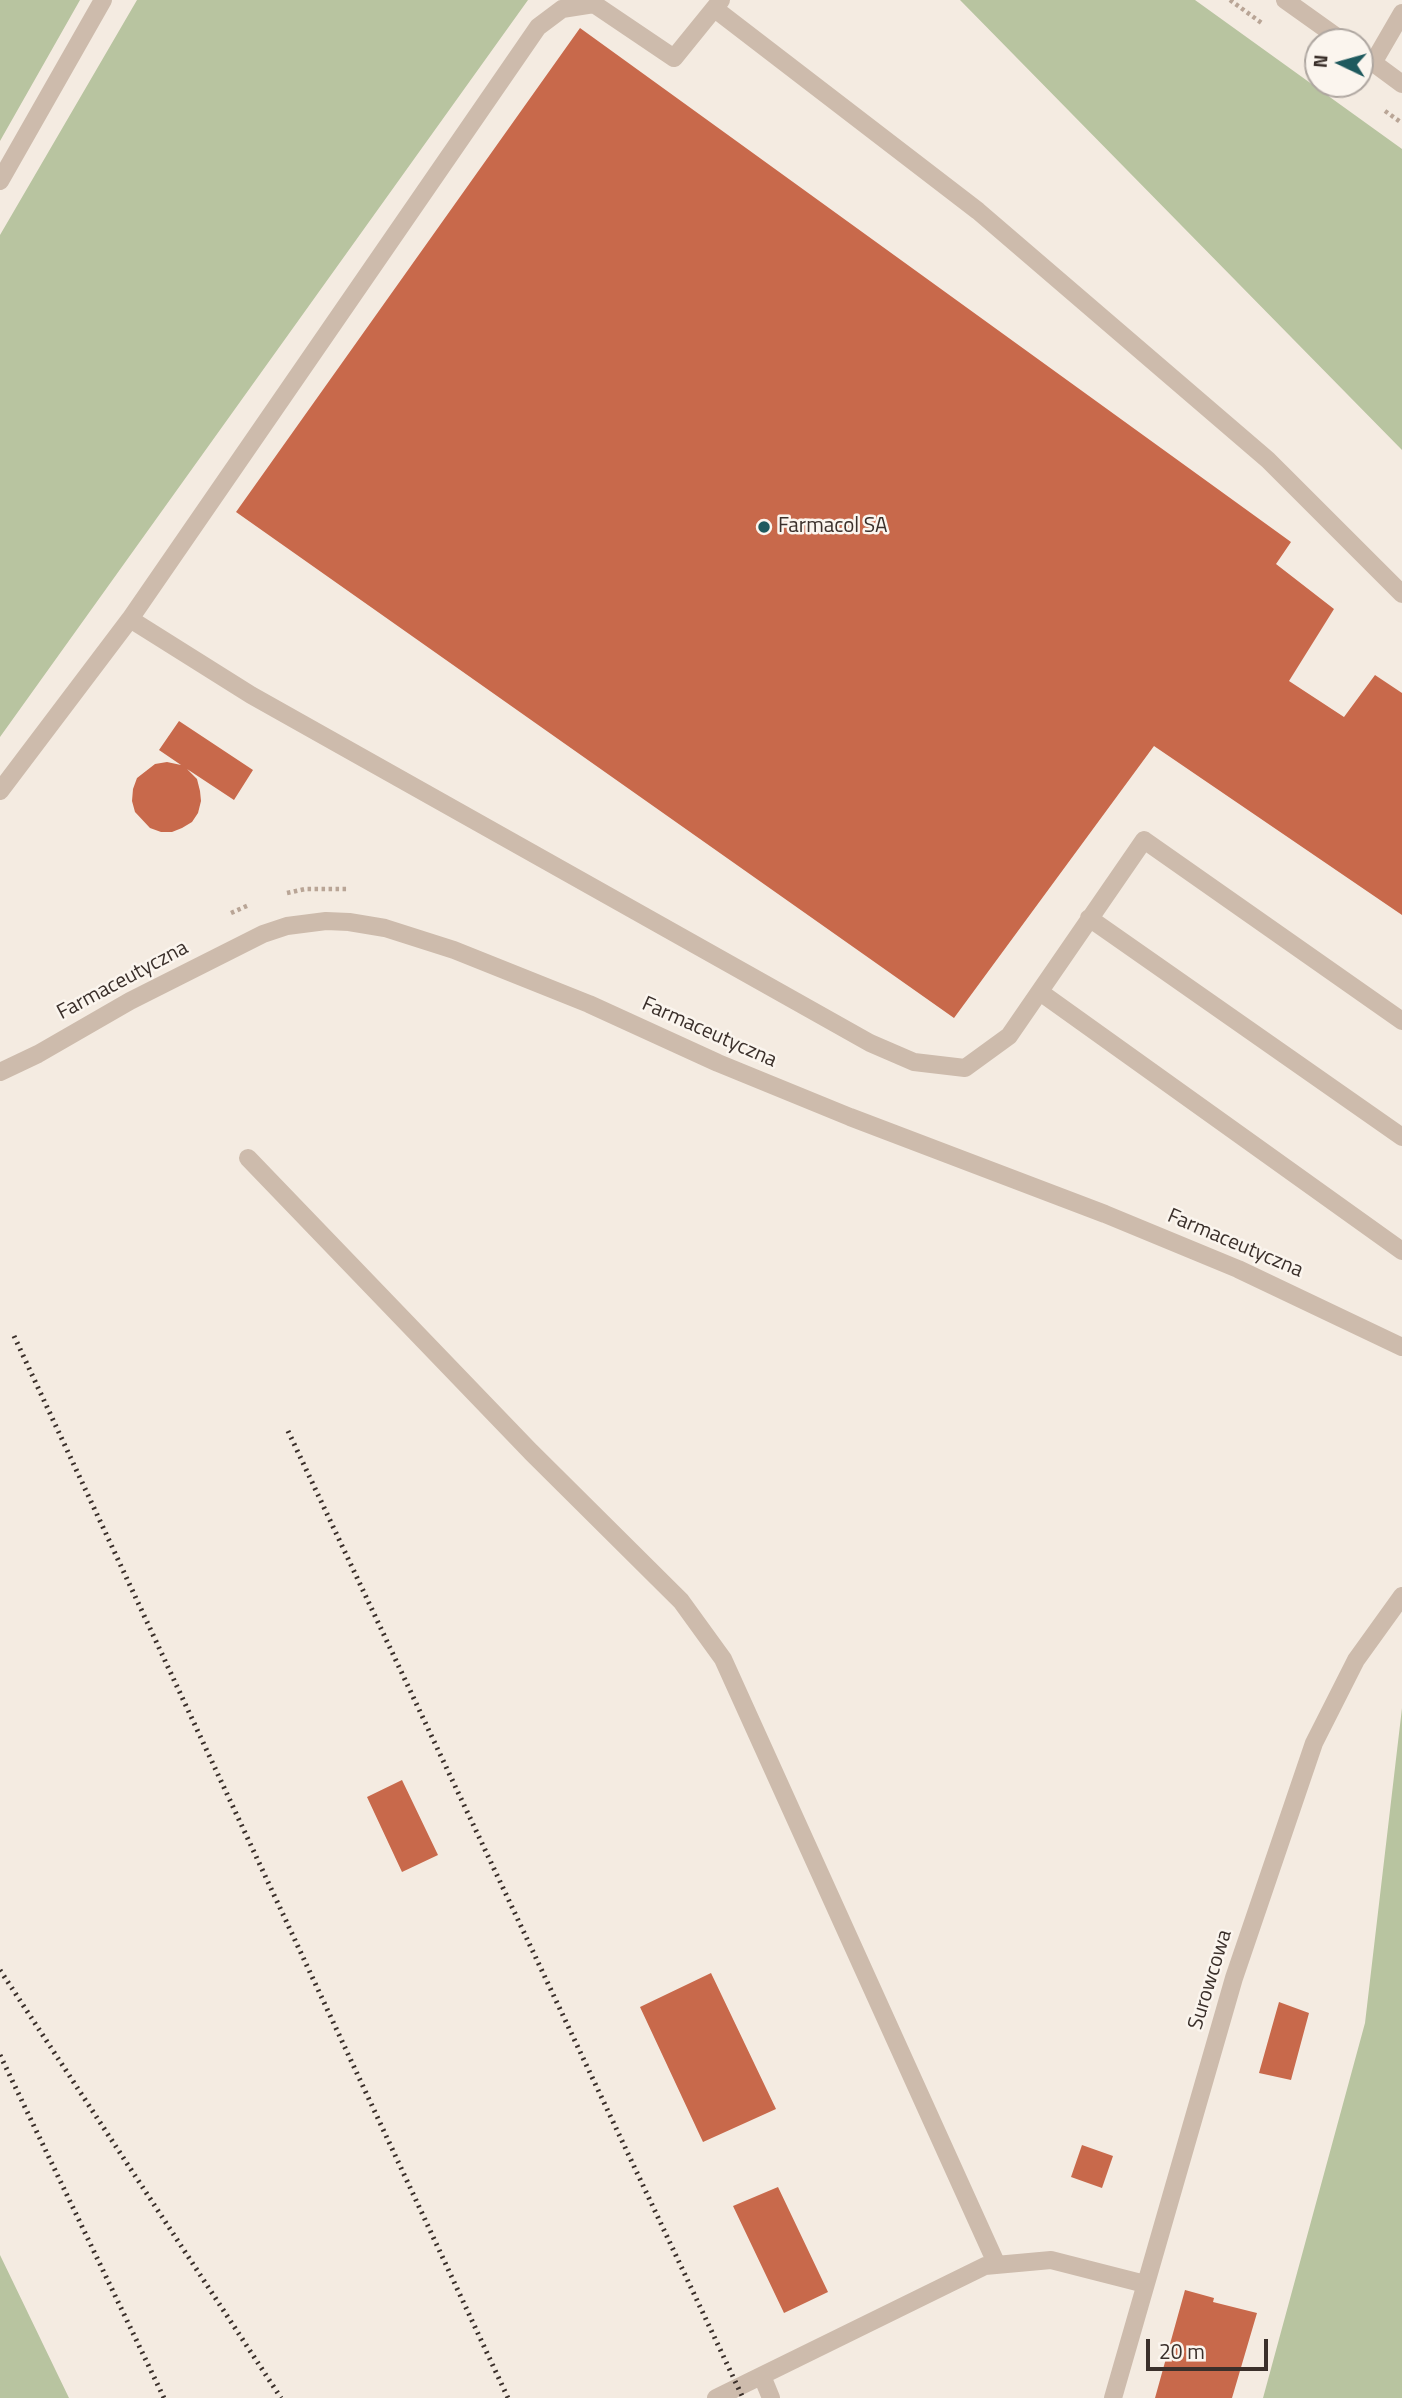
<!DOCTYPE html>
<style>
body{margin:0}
#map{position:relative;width:1402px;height:2398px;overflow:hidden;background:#f4ebe1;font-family:"Titillium Web",sans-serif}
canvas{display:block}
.north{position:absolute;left:1304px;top:28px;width:70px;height:70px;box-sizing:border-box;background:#fbf5ee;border:2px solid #aea6a0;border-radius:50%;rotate:275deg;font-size:19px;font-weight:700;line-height:28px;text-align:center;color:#3b302b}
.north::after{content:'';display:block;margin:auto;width:24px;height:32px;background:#1f5a5e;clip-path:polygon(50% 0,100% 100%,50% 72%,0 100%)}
.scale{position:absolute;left:1146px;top:2339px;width:122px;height:32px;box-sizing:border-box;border:4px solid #3b302b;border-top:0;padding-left:9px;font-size:21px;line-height:24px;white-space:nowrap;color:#3b302b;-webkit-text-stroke:5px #fbf5ee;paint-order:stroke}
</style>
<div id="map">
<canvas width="1402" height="2398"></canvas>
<div class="north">N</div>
<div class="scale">20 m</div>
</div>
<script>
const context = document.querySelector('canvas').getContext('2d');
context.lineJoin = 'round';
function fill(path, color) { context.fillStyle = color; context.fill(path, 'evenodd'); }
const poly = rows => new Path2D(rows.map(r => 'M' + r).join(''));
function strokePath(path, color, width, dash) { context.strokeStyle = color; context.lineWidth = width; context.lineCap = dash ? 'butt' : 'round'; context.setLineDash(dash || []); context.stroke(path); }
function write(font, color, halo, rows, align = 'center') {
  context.font = font + ' "Titillium Web",sans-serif'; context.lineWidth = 5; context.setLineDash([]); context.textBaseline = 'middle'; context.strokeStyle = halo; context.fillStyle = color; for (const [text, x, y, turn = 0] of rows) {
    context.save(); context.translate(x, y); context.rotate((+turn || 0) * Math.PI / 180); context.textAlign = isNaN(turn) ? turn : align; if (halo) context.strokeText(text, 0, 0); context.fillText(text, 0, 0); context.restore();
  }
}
fill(poly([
 [0,0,80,0,0,141],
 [137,0,528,0,0,737,0,235],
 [960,0,1195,0,1402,149,1402,450],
 [1402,1708,1402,2398,1263,2398,1365,2023],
 [0,2255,69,2398,0,2398]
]), '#b8c4a0');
fill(poly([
 [580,28,1291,542,1276,564,1334,609,1289,681,1344,717,1375,675,1402,693,1402,915,1154,746,954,1018,236,512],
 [179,721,253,770,234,800,187,769,197,779,200,791,201,801,198,813,192,822,182,828,172,832,161,832,150,828,135,812,132,801,133,789,137,778,155,764,167,762,181,765,159,750],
 [402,1780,438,1855,402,1872,367,1797],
 [711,1973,776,2109,703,2142,640,2007],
 [1279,2002,1309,2013,1291,2080,1259,2073],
 [1082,2145,1113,2156,1102,2188,1071,2177],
 [778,2187,828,2292,784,2313,733,2206],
 [1185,2290,1214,2298,1213,2302,1257,2313,1232,2398,1155,2398]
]), '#c8694b');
strokePath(poly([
 [1230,0,1263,24],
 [1385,111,1402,123],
 [287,893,305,889,348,889],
 [231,913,249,905]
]), '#b9a596', 4.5, [3.5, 3.5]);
strokePath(poly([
 [721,0,674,58,594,4,562,9,538,27,130,619,251,695,870,1043,914,1062,965,1068,1009,1036,1144,840,1402,1021],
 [1285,0,1344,42],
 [715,9,978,211,1268,460,1402,594],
 [1360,53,1402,84],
 [1373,63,1402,13],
 [0,181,103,0],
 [0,791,130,619],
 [1089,918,1402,1137],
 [1040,992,1402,1251],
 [0,1072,38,1054,130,1001,263,934,287,926,326,921,349,922,385,928,454,950,589,1004,718,1063,850,1117,1105,1214,1238,1269,1402,1347],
 [248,1158,531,1452,681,1601,723,1659,997,2265],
 [762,2376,771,2398],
 [716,2398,985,2266,1051,2260,1145,2284],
 [1113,2398,1234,1978,1314,1743,1356,1660,1402,1596]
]), '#cdbbac', 18);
strokePath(poly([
 [14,1336,508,2398],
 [288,1431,743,2398],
 [0,1970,281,2398],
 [0,2055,164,2398]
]), '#3b302b', 5, [2, 5]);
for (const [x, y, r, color] of [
 [764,527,7,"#1f5a5e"]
]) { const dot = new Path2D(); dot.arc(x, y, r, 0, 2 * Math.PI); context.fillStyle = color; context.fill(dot); strokePath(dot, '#fbf5ee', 2.5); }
write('21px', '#3b302b', '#fbf5ee', [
 ["Farmacol SA",778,527]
], 'left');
write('21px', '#3b302b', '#fbf5ee', [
 ["Farmaceutyczna",123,981,-28],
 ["Farmaceutyczna",709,1033,24],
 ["Farmaceutyczna",1235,1244,23],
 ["Surowcowa",1211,1980,-73]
]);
</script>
